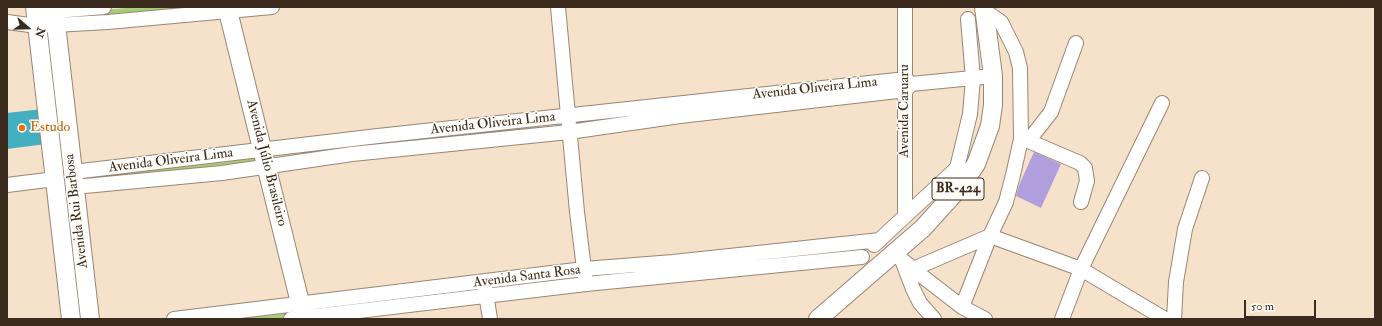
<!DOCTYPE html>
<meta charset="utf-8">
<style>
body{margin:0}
#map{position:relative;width:1382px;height:326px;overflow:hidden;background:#f6e2ca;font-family:"IM FELL Double Pica",serif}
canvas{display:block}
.frame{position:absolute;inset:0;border:8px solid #3b2a1e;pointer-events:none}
.north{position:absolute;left:8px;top:8px;width:40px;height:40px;-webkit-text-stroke:3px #fdfcf7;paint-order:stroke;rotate:110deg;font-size:11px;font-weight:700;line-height:16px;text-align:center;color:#3b2a1e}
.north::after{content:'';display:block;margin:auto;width:14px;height:18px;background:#3b2a1e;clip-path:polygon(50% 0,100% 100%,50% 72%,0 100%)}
.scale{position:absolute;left:1244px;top:300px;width:72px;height:18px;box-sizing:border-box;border:2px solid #3b2a1e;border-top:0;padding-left:5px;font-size:12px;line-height:14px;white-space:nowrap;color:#3b2a1e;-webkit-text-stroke:3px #fdfcf7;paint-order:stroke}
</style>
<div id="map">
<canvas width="1382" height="326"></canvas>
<div class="frame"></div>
<div class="north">N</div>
<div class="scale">50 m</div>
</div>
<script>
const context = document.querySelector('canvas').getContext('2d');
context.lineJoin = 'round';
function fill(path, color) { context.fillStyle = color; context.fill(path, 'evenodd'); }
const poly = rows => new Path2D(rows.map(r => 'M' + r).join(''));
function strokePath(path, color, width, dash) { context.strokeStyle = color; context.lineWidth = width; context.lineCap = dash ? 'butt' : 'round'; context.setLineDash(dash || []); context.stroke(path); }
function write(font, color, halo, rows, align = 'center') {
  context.font = font + ' "IM FELL Double Pica",serif'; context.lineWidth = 3; context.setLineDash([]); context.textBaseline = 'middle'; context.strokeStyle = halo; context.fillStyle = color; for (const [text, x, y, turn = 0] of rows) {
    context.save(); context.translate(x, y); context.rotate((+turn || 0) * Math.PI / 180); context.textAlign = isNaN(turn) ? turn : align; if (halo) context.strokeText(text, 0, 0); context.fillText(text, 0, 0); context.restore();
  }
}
fill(poly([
 [137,7,225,7,60,20,72,13],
 [260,153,264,164,77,185,75,174],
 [298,305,301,317,286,319,188,319]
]), '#a8cd77');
fill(poly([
 [42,109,46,144,7,149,7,113]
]), '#43afc0');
fill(poly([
 [1034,152,1061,164,1041,208,1016,196,1020,183]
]), '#b09fdc');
const minor = poly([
 [558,7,577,212,585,277],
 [44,12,104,7],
 [968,19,973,79,970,114,957,168,971,172],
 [7,22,37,26,108,22,272,7],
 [1021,139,1026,140,1033,135,1051,112,1076,43],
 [1026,140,1080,163,1085,168,1087,181,1081,202],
 [73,172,378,136,906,79,911,84,993,76],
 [7,185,55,179],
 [74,187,222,173,352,154,569,132,680,116,906,90,911,84],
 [905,215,905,7],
 [874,245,957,168],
 [895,254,913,269,962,307,985,319],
 [902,260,913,289,920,303,934,319],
 [913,269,990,236,1006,202,1013,175,1021,139,1020,68,1016,52,1001,22,985,11],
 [485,287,490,319],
 [962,307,990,236,1081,269,1165,319],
 [174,319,584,269,673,262,880,240],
 [291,319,586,284,862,257],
 [1062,319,1081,269,1162,103],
 [1174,319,1176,282,1185,229,1202,178]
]);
const major = poly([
 [35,7,71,319],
 [54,7,90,319],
 [227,7,304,319],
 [818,319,923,228,961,186,976,164,990,126,993,105,993,76,984,7]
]);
strokePath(minor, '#988674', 16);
strokePath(major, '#988674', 20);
strokePath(minor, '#fff', 14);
strokePath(major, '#fff', 18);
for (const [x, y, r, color] of [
 [22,128,4,"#e8710a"]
]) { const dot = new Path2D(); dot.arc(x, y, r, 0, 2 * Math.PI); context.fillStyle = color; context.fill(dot); strokePath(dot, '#fdfcf7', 1.5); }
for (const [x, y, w] of [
 [958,189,52]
]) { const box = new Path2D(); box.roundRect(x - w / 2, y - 11, w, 22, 3); context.fillStyle = '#fdfcf7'; context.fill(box); strokePath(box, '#3b2a1e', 1); }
write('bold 13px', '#3b2a1e', null, [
 ["BR-424",958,189]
]);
write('14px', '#3b2a1e', '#fdfcf7', [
 ["Avenida Oliveira Lima",815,89,-6],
 ["Avenida Caruaru",905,111,-90],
 ["Avenida Oliveira Lima",493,124,-6],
 ["Avenida Oliveira Lima",171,161,-7],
 ["Avenida Júlio Brasileiro",266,163,76],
 ["Avenida Rui Barbosa",77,211,-97],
 ["Avenida Santa Rosa",527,277,-7]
]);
write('14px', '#c56008', '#fdfcf7', [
 ["Estudo",30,128]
], 'left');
</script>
